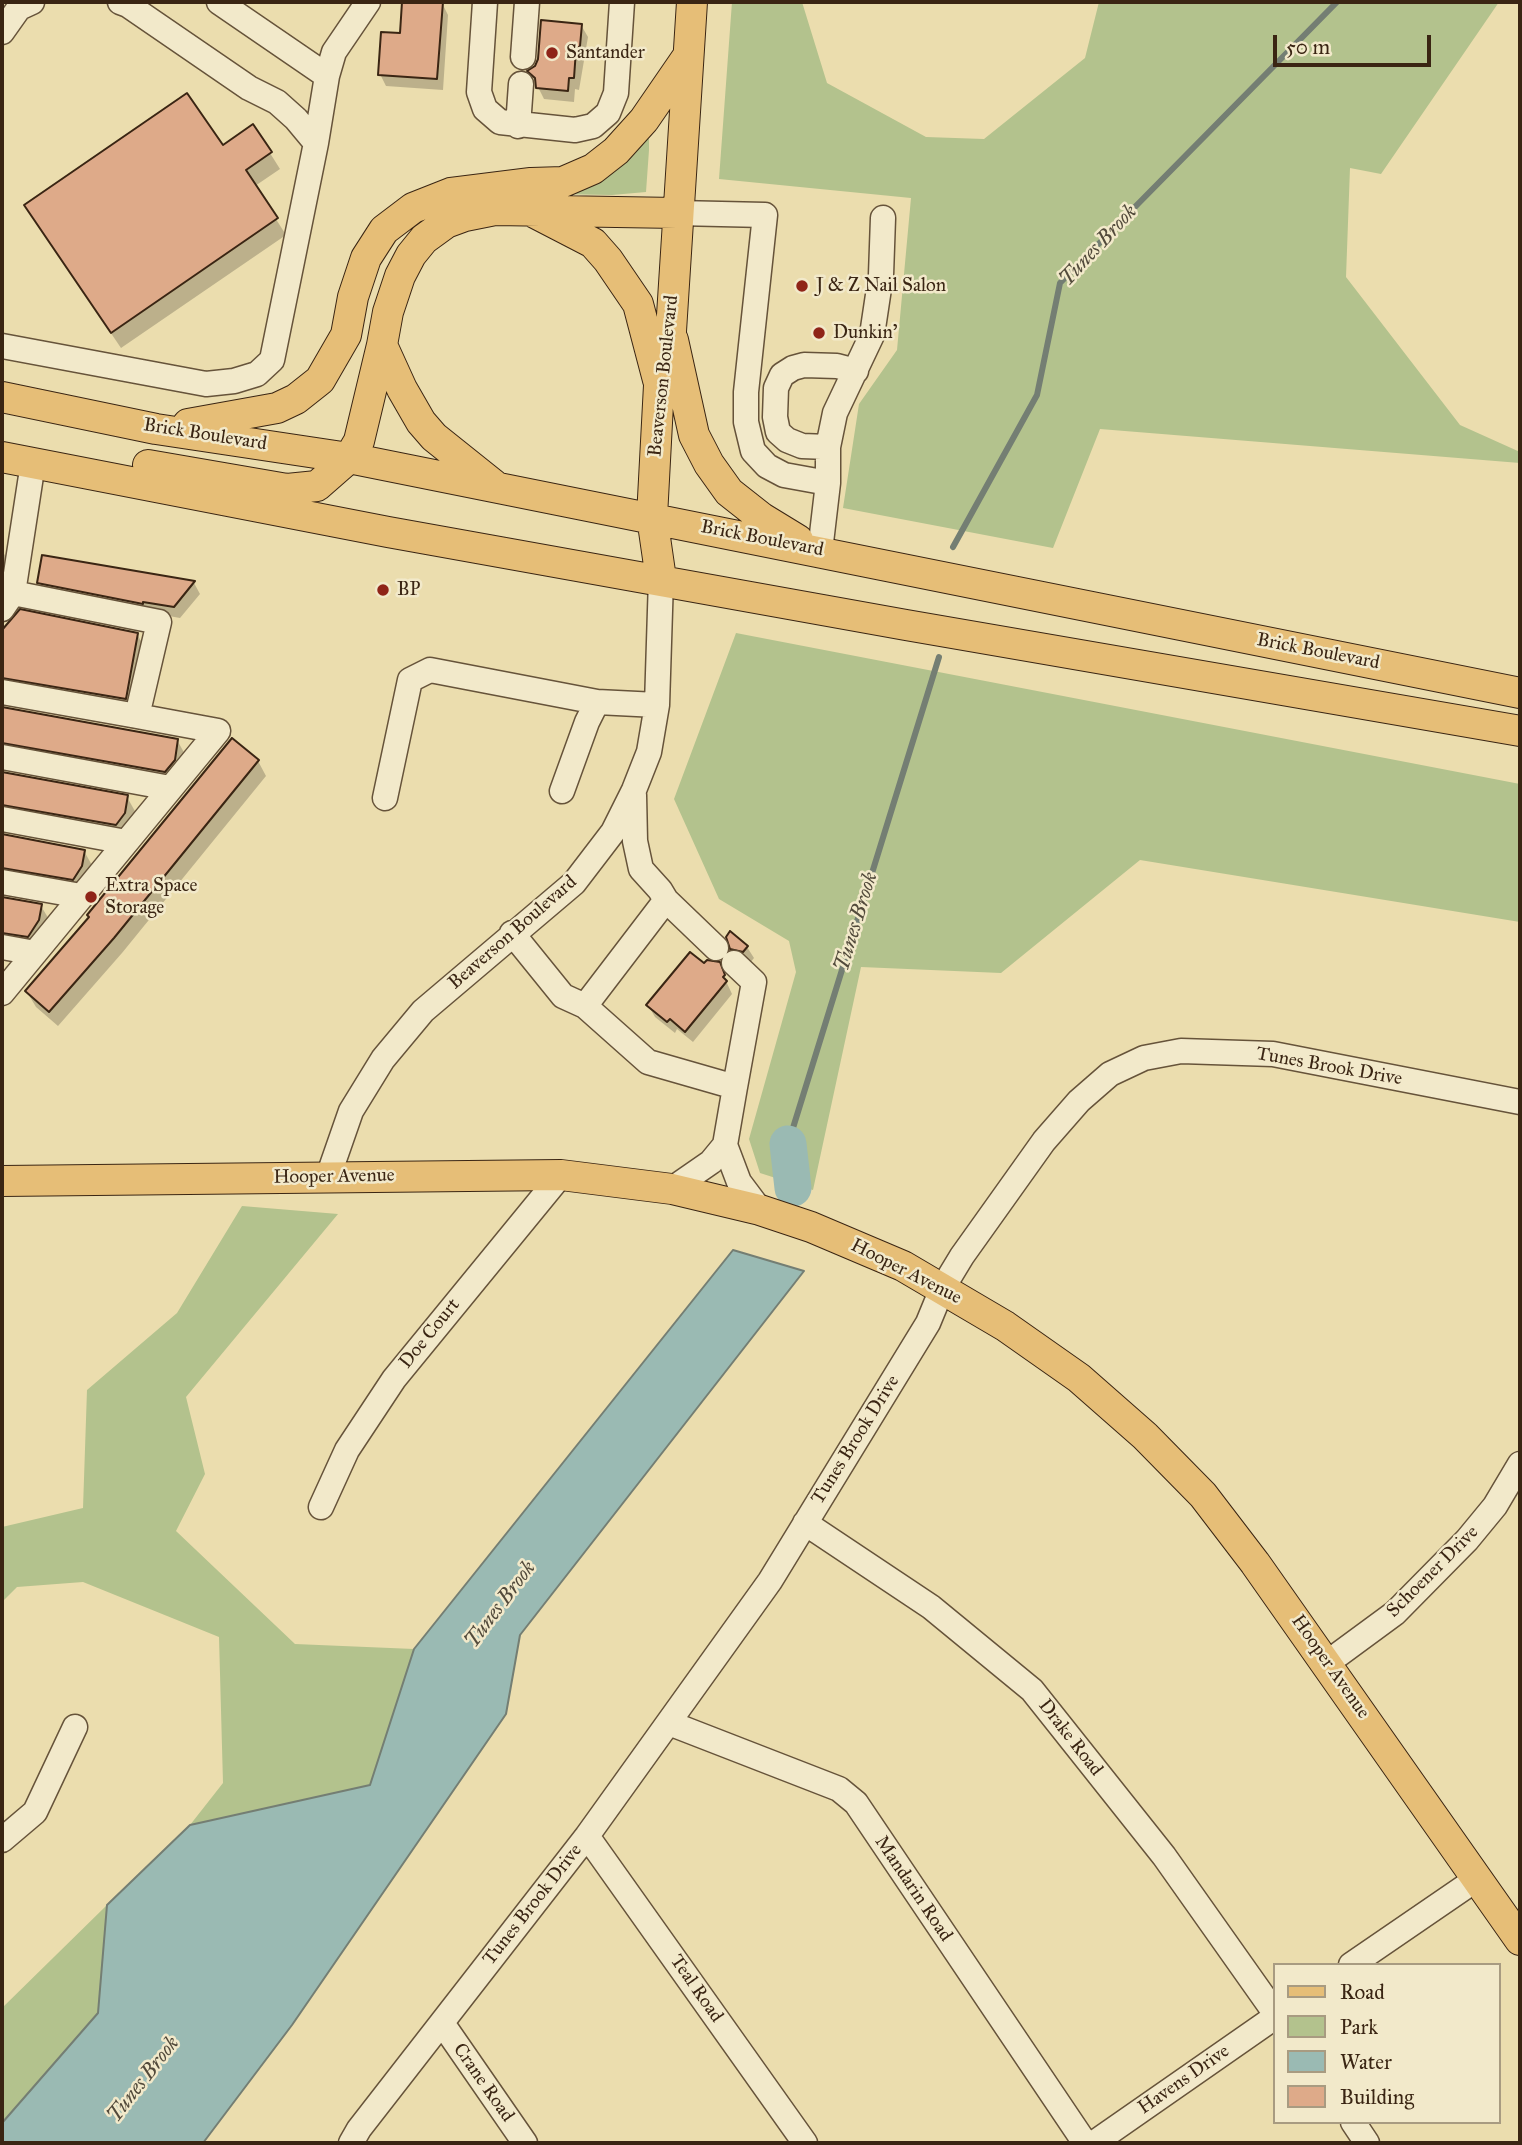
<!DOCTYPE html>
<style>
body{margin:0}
#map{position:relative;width:1522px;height:2145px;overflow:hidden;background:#ebddae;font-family:"IM FELL Great Primer",serif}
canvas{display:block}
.frame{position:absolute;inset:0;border:4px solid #3a2513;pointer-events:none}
.legend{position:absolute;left:1273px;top:1963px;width:228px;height:161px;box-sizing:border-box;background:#f2e9ca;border:2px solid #a89b81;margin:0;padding:9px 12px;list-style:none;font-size:21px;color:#3a2513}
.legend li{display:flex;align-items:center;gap:14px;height:35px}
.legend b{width:35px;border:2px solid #a89b81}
.scale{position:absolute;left:1273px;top:35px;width:158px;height:32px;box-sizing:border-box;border:4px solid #3a2513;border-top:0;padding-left:9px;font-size:21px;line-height:24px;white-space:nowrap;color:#3a2513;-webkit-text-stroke:5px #f2e9ca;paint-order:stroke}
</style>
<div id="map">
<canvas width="1522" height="2145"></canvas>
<div class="frame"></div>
<ul class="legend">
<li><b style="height:9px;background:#e6be77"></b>Road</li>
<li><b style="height:19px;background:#b3c28d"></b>Park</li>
<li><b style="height:19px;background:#9abab3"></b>Water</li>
<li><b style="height:19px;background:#deaa89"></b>Building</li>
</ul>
<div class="scale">50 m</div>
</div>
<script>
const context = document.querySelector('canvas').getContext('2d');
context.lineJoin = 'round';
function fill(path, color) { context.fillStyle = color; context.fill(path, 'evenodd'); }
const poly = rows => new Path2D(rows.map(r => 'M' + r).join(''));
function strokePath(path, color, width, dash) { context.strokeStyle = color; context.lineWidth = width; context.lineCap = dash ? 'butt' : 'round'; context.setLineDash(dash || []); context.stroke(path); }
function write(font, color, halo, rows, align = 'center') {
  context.font = font + ' "IM FELL Great Primer",serif'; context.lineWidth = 5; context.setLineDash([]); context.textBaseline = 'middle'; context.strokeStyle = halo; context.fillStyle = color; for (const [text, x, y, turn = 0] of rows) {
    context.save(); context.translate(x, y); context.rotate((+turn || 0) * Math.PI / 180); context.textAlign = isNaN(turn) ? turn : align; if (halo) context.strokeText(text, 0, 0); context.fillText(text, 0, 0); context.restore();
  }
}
fill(poly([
 [732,2,802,2,827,83,926,137,984,139,1085,58,1099,2,1499,2,1381,174,1350,168,1346,277,1460,425,1520,452,1520,463,1100,429,1053,548,843,508,859,404,897,350,911,198,719,179],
 [645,137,649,139,649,150,646,192,612,195,554,194],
 [736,633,1520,784,1520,922,1140,860,1001,973,861,967,813,1190,760,1173,749,1139,796,972,789,941,719,899,674,799],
 [242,1206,338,1214,186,1397,205,1474,176,1531,295,1644,414,1649,370,1785,190,1825,223,1783,219,1637,83,1582,17,1587,2,1602,2,1527,83,1508,87,1390,177,1313],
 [107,1905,98,2013,2,2123,2,2008]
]), '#b3c28d');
const water = poly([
 [733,1250,804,1271,520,1635,506,1714,292,2025,203,2143,2,2143,2,2123,98,2013,107,1905,190,1825,370,1785,414,1649,733,1250]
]);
fill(water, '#9abab3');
strokePath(water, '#747e73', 2);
fill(poly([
 [404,2,442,3,448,15,443,90,386,86,380,74,401,35],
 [581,25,588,37,579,90,575,89,574,102,544,99,530,71],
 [253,126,280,169,255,186,286,235,121,348,35,221,222,147],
 [2,550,8,561,2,598],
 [44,557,194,583,200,594,180,618,46,594,39,582],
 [20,611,137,634,146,650,134,714,2,698,2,635],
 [2,709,177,740,186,756,183,776,2,761],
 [258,761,266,776,122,953,58,1026,36,1007,27,992],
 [2,774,127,797,136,813,125,840,2,823],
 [2,836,84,851,93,867,90,882,2,886],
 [2,897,41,906,50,921,47,937,2,949],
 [747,947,754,958,750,963,739,960,732,948],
 [718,964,732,994,693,1042,677,1029,675,1033,655,1017,648,1005,704,966]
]), '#0003');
strokePath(poly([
 [953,547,1037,395,1060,283,1337,2],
 [788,1144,939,657]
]), '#747e73', 6);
strokePath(poly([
 [788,1144,793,1188]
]), '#9abab3', 37);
const building = poly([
 [402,2,443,2,437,79,378,75,381,32,400,33,402,2],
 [541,20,582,24,580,46,576,50,574,78,569,78,568,91,536,88,535,78,527,71,535,66,538,59,541,20],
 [187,93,223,145,253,124,272,152,246,170,278,218,111,333,24,205,187,93],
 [42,555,195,581,174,607,143,602,143,604,37,583,42,555],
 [20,609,138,633,126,699,2,678,2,630,20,609],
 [2,707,178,739,175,760,165,772,2,743,2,707],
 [232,738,259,760,114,938,49,1012,25,991,89,917,87,915,232,738],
 [2,772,128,795,125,813,116,825,2,805,2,772],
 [2,834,85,850,82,866,73,880,2,868,2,834],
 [2,897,42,904,39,920,28,937,2,933,2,897],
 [730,931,748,946,743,952,730,949,726,937,730,931],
 [690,952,704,963,707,960,720,962,725,975,723,977,727,981,685,1032,670,1019,667,1022,646,1005,690,952]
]);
fill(building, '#deaa89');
strokePath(building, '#3a2513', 2);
const minor = poly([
 [120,2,128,5,249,88,277,102,296,119,316,143],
 [219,2,327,76],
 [485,2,479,92,485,109,500,122,575,130,593,126,608,113,616,93,622,2],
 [2,32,19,8,32,2],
 [523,57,527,2],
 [518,126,521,84],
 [677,213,765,215,746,392,746,422,753,451,767,466,784,475,828,483,820,551],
 [2,346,206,384,234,381,257,374,272,360,316,143,327,76,334,52,368,2],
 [828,447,802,446,787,440,778,432,775,417,776,388,782,375,793,368,804,365,837,366,856,371],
 [828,483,828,447,835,413,872,335,881,275,883,218],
 [2,609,13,593,33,463],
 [2,692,137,716],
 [2,757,170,788],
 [562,791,587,722,597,702],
 [634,795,635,841,641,869,660,890,666,900,716,948],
 [385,798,410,680,430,670,597,702,657,705],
 [2,819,126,842],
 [2,882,81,896],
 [512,933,563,996,585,1006,648,1062,735,1087,725,1145,711,1162,672,1189],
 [2,947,35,953],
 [734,963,754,982,735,1087],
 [2,993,218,731,137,716,159,622,13,593],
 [585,1006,666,900],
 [725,1145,739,1182,760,1210],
 [328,1177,351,1111,383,1059,423,1011,574,883,613,832,634,790,649,752,657,705,661,579],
 [321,1507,347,1450,394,1379,561,1175],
 [805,1523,931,1607,1032,1690,1164,1856,1275,2013],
 [1327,1663,1395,1613,1467,1540,1495,1506,1520,1464],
 [669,1723,839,1789,856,1803,1085,2143],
 [587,1836,805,2143],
 [2,1840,35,1812,75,1727],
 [1351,1965,1478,1878],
 [442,2023,525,2143],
 [1353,2122,1367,2143],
 [351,2143,359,2129,587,1836,770,1581,928,1323,942,1289,962,1256,1044,1141,1079,1101,1110,1074,1144,1058,1181,1051,1273,1054,1520,1102],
 [1094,2143,1275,2017]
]);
const major = poly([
 [535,213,593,243,608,260,638,304,658,380],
 [673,340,694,435,709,464,729,492,762,518,798,540],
 [2,397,156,429,349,458,1520,693],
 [188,424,277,408,296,399,320,380,346,335,353,297,366,258,384,230,413,208,451,193,531,183,563,182,593,169,616,151,644,120,688,56],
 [2,457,388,532,906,625,1520,731],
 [148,465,287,489,317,486,349,458,359,441,382,345],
 [494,485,434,437,421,422,402,389,382,345,388,312,400,276,411,255,424,239,446,223,465,216,495,210,677,213],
 [661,579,652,517,659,385,671,331,692,2],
 [2,1181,561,1175,672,1189,760,1210,811,1227,903,1266,1005,1326,1079,1378,1145,1436,1203,1495,1255,1563,1520,1940]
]);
strokePath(minor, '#66533a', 27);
strokePath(major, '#3a2513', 32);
strokePath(minor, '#f2e9ca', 24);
strokePath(major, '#e6be77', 30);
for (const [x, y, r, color] of [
 [552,53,7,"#8f2418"],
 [802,286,7,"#8f2418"],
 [819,333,7,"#8f2418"],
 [383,590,7,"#8f2418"],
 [91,897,7,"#8f2418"]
]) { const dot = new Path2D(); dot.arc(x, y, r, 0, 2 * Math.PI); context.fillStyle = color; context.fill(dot); strokePath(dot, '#f2e9ca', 2.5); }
write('19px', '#3a2513', '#f2e9ca', [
 ["Santander",566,53],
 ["J & Z Nail Salon",816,286],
 ["Dunkin'",833,333],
 ["BP",397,590],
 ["Extra Space",105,886],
 ["Storage",105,908]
], 'left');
write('19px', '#3a2513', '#f2e9ca', [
 ["Beaverson Boulevard",664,376,-84],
 ["Brick Boulevard",205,435,9],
 ["Brick Boulevard",762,539,11],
 ["Brick Boulevard",1318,652,11],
 ["Beaverson Boulevard",513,933,-41],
 ["Tunes Brook Drive",1329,1067,10],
 ["Hooper Avenue",334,1177,-1],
 ["Hooper Avenue",906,1272,27],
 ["Doe Court",430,1334,-51],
 ["Tunes Brook Drive",856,1440,-58],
 ["Schoener Drive",1433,1572,-45],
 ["Hooper Avenue",1330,1667,55],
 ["Drake Road",1070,1738,52],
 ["Mandarin Road",913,1889,56],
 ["Tunes Brook Drive",533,1905,-52],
 ["Teal Road",696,1989,55],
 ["Havens Drive",1184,2080,-35],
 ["Crane Road",483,2083,55]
]);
write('italic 21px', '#524a3b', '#f2e9ca', [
 ["Tunes Brook",1099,246,-47],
 ["Tunes Brook",857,922,-73],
 ["Tunes Brook",501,1605,-53],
 ["Tunes Brook",144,2080,-52]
]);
</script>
